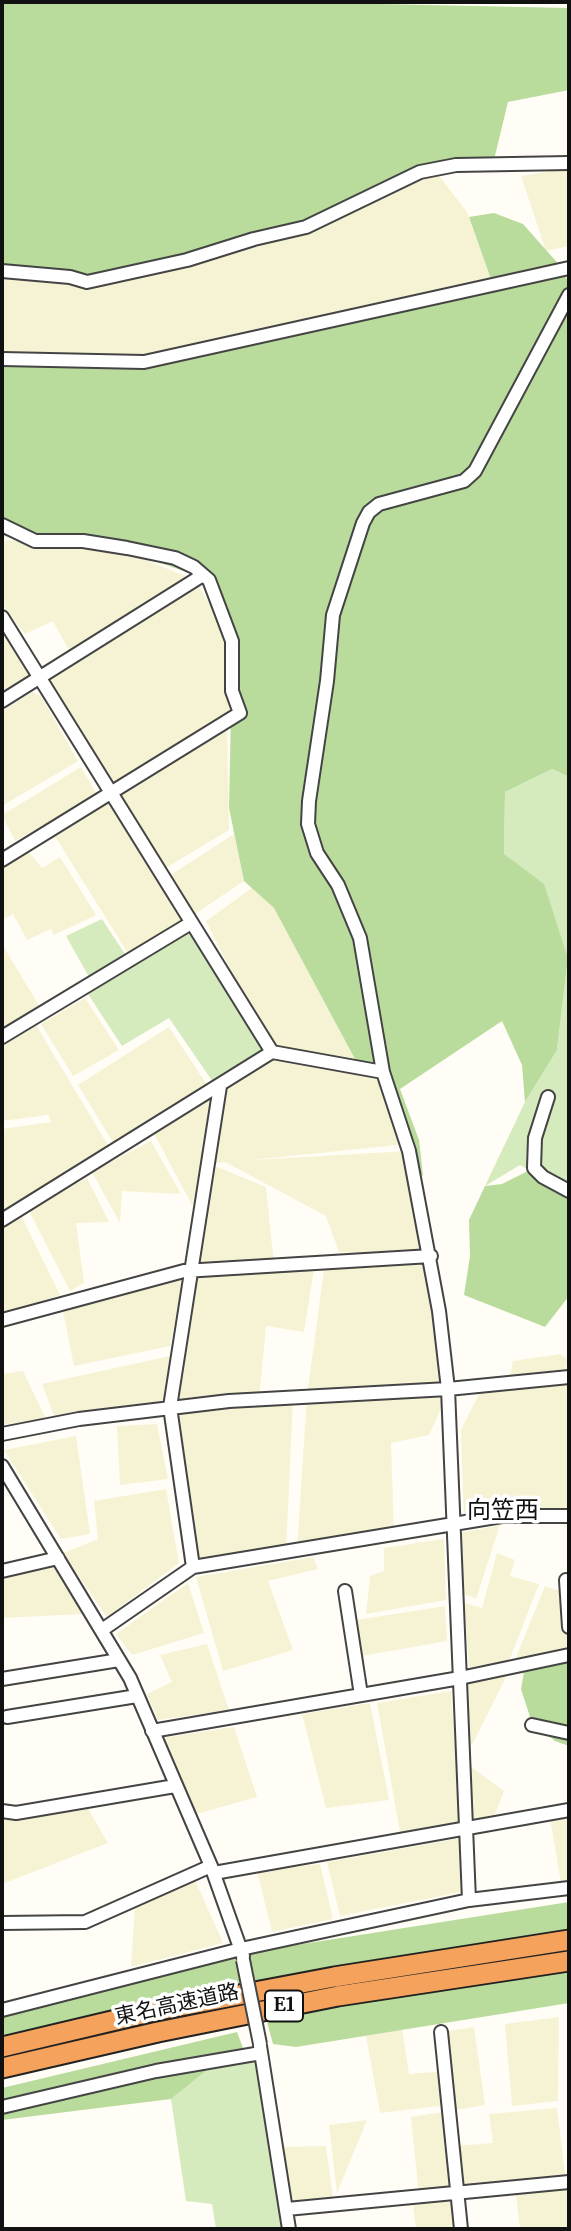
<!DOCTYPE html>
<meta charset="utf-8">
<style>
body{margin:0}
#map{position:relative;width:571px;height:2231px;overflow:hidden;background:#fffdf5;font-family:Merriweather,serif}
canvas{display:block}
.frame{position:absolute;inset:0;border:4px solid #111;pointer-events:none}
</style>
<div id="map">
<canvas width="571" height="2231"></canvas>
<div class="frame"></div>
</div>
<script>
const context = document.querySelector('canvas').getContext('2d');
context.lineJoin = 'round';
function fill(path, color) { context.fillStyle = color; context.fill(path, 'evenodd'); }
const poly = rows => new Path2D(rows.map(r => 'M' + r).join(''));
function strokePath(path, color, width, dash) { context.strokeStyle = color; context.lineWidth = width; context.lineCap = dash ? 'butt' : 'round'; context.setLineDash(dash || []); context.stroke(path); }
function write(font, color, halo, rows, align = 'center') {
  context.font = font + ' Merriweather,"Noto Sans JP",serif'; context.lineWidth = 7; context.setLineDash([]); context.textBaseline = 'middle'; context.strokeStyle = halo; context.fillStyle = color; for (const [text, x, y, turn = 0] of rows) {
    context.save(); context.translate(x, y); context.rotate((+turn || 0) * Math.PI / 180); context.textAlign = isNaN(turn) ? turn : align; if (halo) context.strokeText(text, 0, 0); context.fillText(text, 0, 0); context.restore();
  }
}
fill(poly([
 [569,168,569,246,546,251,521,176],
 [434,169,467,212,493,285,142,362,2,356,2,268,97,280],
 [2,540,109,545,195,580,232,641,240,713,227,721,229,830,159,872,109,794,47,672,72,656,53,621,25,634,2,604],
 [2,617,39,678,2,698],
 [32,692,41,696,78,761,2,806,2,711],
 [81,767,97,795,15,841,2,815],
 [106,795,188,925,129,955,51,830],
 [234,834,244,881,192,916,169,876],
 [24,846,42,868,60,857,96,915,54,935,51,929,27,940,13,914,2,920,2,860],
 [252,888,274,908,356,1061,268,1045,206,921],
 [2,944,43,1012,2,1037],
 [85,998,119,1050,73,1076,41,1024],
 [36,1025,111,1150,18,1209,60,1295,2,1315,2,1129,51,1122,48,1115,2,1121,2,1043],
 [169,1027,211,1091,115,1146,78,1085],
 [272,1052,385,1078,407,1144,251,1160,409,1151,448,1394,429,1435,391,1443,394,1535,297,1550,307,1396,325,1262,422,1256,339,1252,326,1216,225,1162,210,1164,266,1187,274,1265,315,1263,304,1332,266,1326,259,1400,293,1397,286,1552,193,1567,171,1402,54,1416,42,1384,179,1354,213,1123,192,1205,152,1130,210,1099,215,1111,220,1086],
 [151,1141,181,1194,122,1191,120,1223,92,1172],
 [87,1178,109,1222,76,1223,84,1283,70,1291,28,1209],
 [184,1278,170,1346,74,1366,63,1311],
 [560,1354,567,1359,565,1373,510,1375,513,1361],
 [23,1371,46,1419,2,1425,2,1374],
 [569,1374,569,1517,464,1522,461,1430,483,1386],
 [157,1424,168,1479,120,1485,117,1426],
 [76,1436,90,1534,61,1539,4,1450],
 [166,1489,179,1563,107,1617,63,1553,98,1539,94,1501],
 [500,1525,476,1599,463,1593,459,1533],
 [444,1539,446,1600,366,1614,370,1576,384,1571,384,1548],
 [497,1553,515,1560,510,1576,539,1584,509,1661,469,1667,464,1603,482,1608],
 [313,1557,318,1569,268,1581,293,1650,223,1671,196,1577],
 [53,1559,82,1614,2,1618,2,1571],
 [188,1583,204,1633,132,1655,116,1634],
 [545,1586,563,1592,569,1648,515,1660],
 [445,1606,447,1641,362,1656,356,1620],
 [207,1644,229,1710,158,1720,147,1694,172,1682,160,1655],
 [511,1667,473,1743,463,1750,460,1678],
 [451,1691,461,1822,400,1832,377,1703],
 [370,1703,389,1800,326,1808,302,1714],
 [234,1727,257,1797,196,1814,162,1738],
 [463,1761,504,1791,491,1824,466,1829],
 [87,1807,108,1843,2,1884,2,1818,16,1819],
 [569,1815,569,1882,561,1883,550,1818],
 [461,1838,461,1892,340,1916,327,1862],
 [320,1864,333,1919,272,1932,257,1871],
 [195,1880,223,1943,131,1967,135,1908],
 [559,2017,558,2101,512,2106,505,2024],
 [474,2027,485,2105,449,2111,453,2146,493,2143,489,2114,557,2108,566,2182,569,2182,569,2229,520,2229,515,2187,457,2193,461,2229,416,2229,412,2197,419,2196,411,2117,449,2111,448,2105,380,2113,366,2036,402,2028,409,2074,445,2071,441,2032],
 [367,2120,337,2193,329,2125],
 [326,2146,334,2205,287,2209,278,2147]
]), '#f6f3d4');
fill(poly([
 [552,769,569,777,569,1193,520,1165,485,1186,525,1102,557,1050,568,958,548,898,504,854,505,792],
 [102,919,127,957,89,977,66,936],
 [189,932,265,1052,213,1082,169,1018,122,1046,88,994],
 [246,2056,263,2060,288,2229,216,2229,212,2204,186,2201,171,2099,206,2071]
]), '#d5ebbd');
fill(poly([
 [2,2,289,2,569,8,569,90,508,102,493,164,434,169,276,234,111,278,2,266],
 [494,213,523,224,562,268,569,284,569,777,552,769,505,792,504,854,544,884,568,958,557,1050,525,1102,522,1065,502,1021,400,1089,419,1140,423,1176,413,1167,385,1076,356,1061,274,908,244,881,229,808,232,664,209,580,109,545,2,536,2,356,141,361,493,285,469,217],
 [534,1168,569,1192,569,1296,545,1327,464,1295,470,1256,469,1220,485,1186,502,1184],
 [569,1660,569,1746,555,1741,532,1723,521,1689,524,1672,542,1661],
 [569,1902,569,1933,220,1990,2,2036,2,2013,252,1952],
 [569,1967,569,2003,296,2047,273,2044,266,2018],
 [237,2032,246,2056,206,2071,171,2099,2,2120,2,2088]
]), '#b9dc9c');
const minor = poly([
 [2,271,70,277,87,282,187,260,254,239,306,227,420,172,456,165,569,163],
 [2,359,144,362,569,268],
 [2,525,35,541,83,541,127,548,175,558,194,567,209,580,232,641,232,691,240,713,2,860],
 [2,617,272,1052,383,1072],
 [2,701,203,575],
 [2,1037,191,923],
 [548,1097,535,1138,534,1168,543,1177,569,1191],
 [2,1220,272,1052],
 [2,1320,184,1271,431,1256],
 [2,1434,79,1419,229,1401,448,1389,569,1377],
 [2,1466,130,1678,211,1866,243,1956],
 [193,1567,170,1407,220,1086],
 [2,1571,58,1558],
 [566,1580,569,1627],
 [345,1591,361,1695],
 [102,1630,193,1567,502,1516,569,1516],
 [2,1679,119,1660],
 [7,1717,137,1696],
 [532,1725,569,1733],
 [152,1731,460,1678,569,1655],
 [2,1811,16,1813,175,1786],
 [214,1873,569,1810],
 [469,1900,448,1389,439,1311,409,1151,383,1072,360,938,338,885,317,853,308,824,309,801,327,681,333,615,363,523,369,512,379,504,464,481,475,471,569,295],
 [2,1923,85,1922,211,1866],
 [2,2010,241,1949,469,1900,569,1888],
 [441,2032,461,2229],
 [260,2046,289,2229],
 [2,2107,156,2071,261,2053],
 [287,2209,569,2182]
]);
const highway = poly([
 [2,2047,154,2011,334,1977,569,1940],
 [2,2068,158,2032,338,1996,569,1961]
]);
strokePath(minor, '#444', 16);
strokePath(highway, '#222', 23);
strokePath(minor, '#fff', 12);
strokePath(highway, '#f5a25d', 19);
const minorBridge = poly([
 [243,1960,260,2044]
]);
strokePath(minorBridge, '#444', 16, []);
strokePath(minorBridge, '#fff', 12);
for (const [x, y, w] of [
 [284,2006,38]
]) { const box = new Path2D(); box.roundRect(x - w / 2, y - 15.5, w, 31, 5); context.fillStyle = '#fff'; context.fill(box); strokePath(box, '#111', 2); }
write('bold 19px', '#111', null, [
 ["E1",284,2006]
]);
write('21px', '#111', '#fff', [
 ["東名高速道路",177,2005,-12]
]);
write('24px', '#111', '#fff', [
 ["向笠西",503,1511]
]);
</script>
